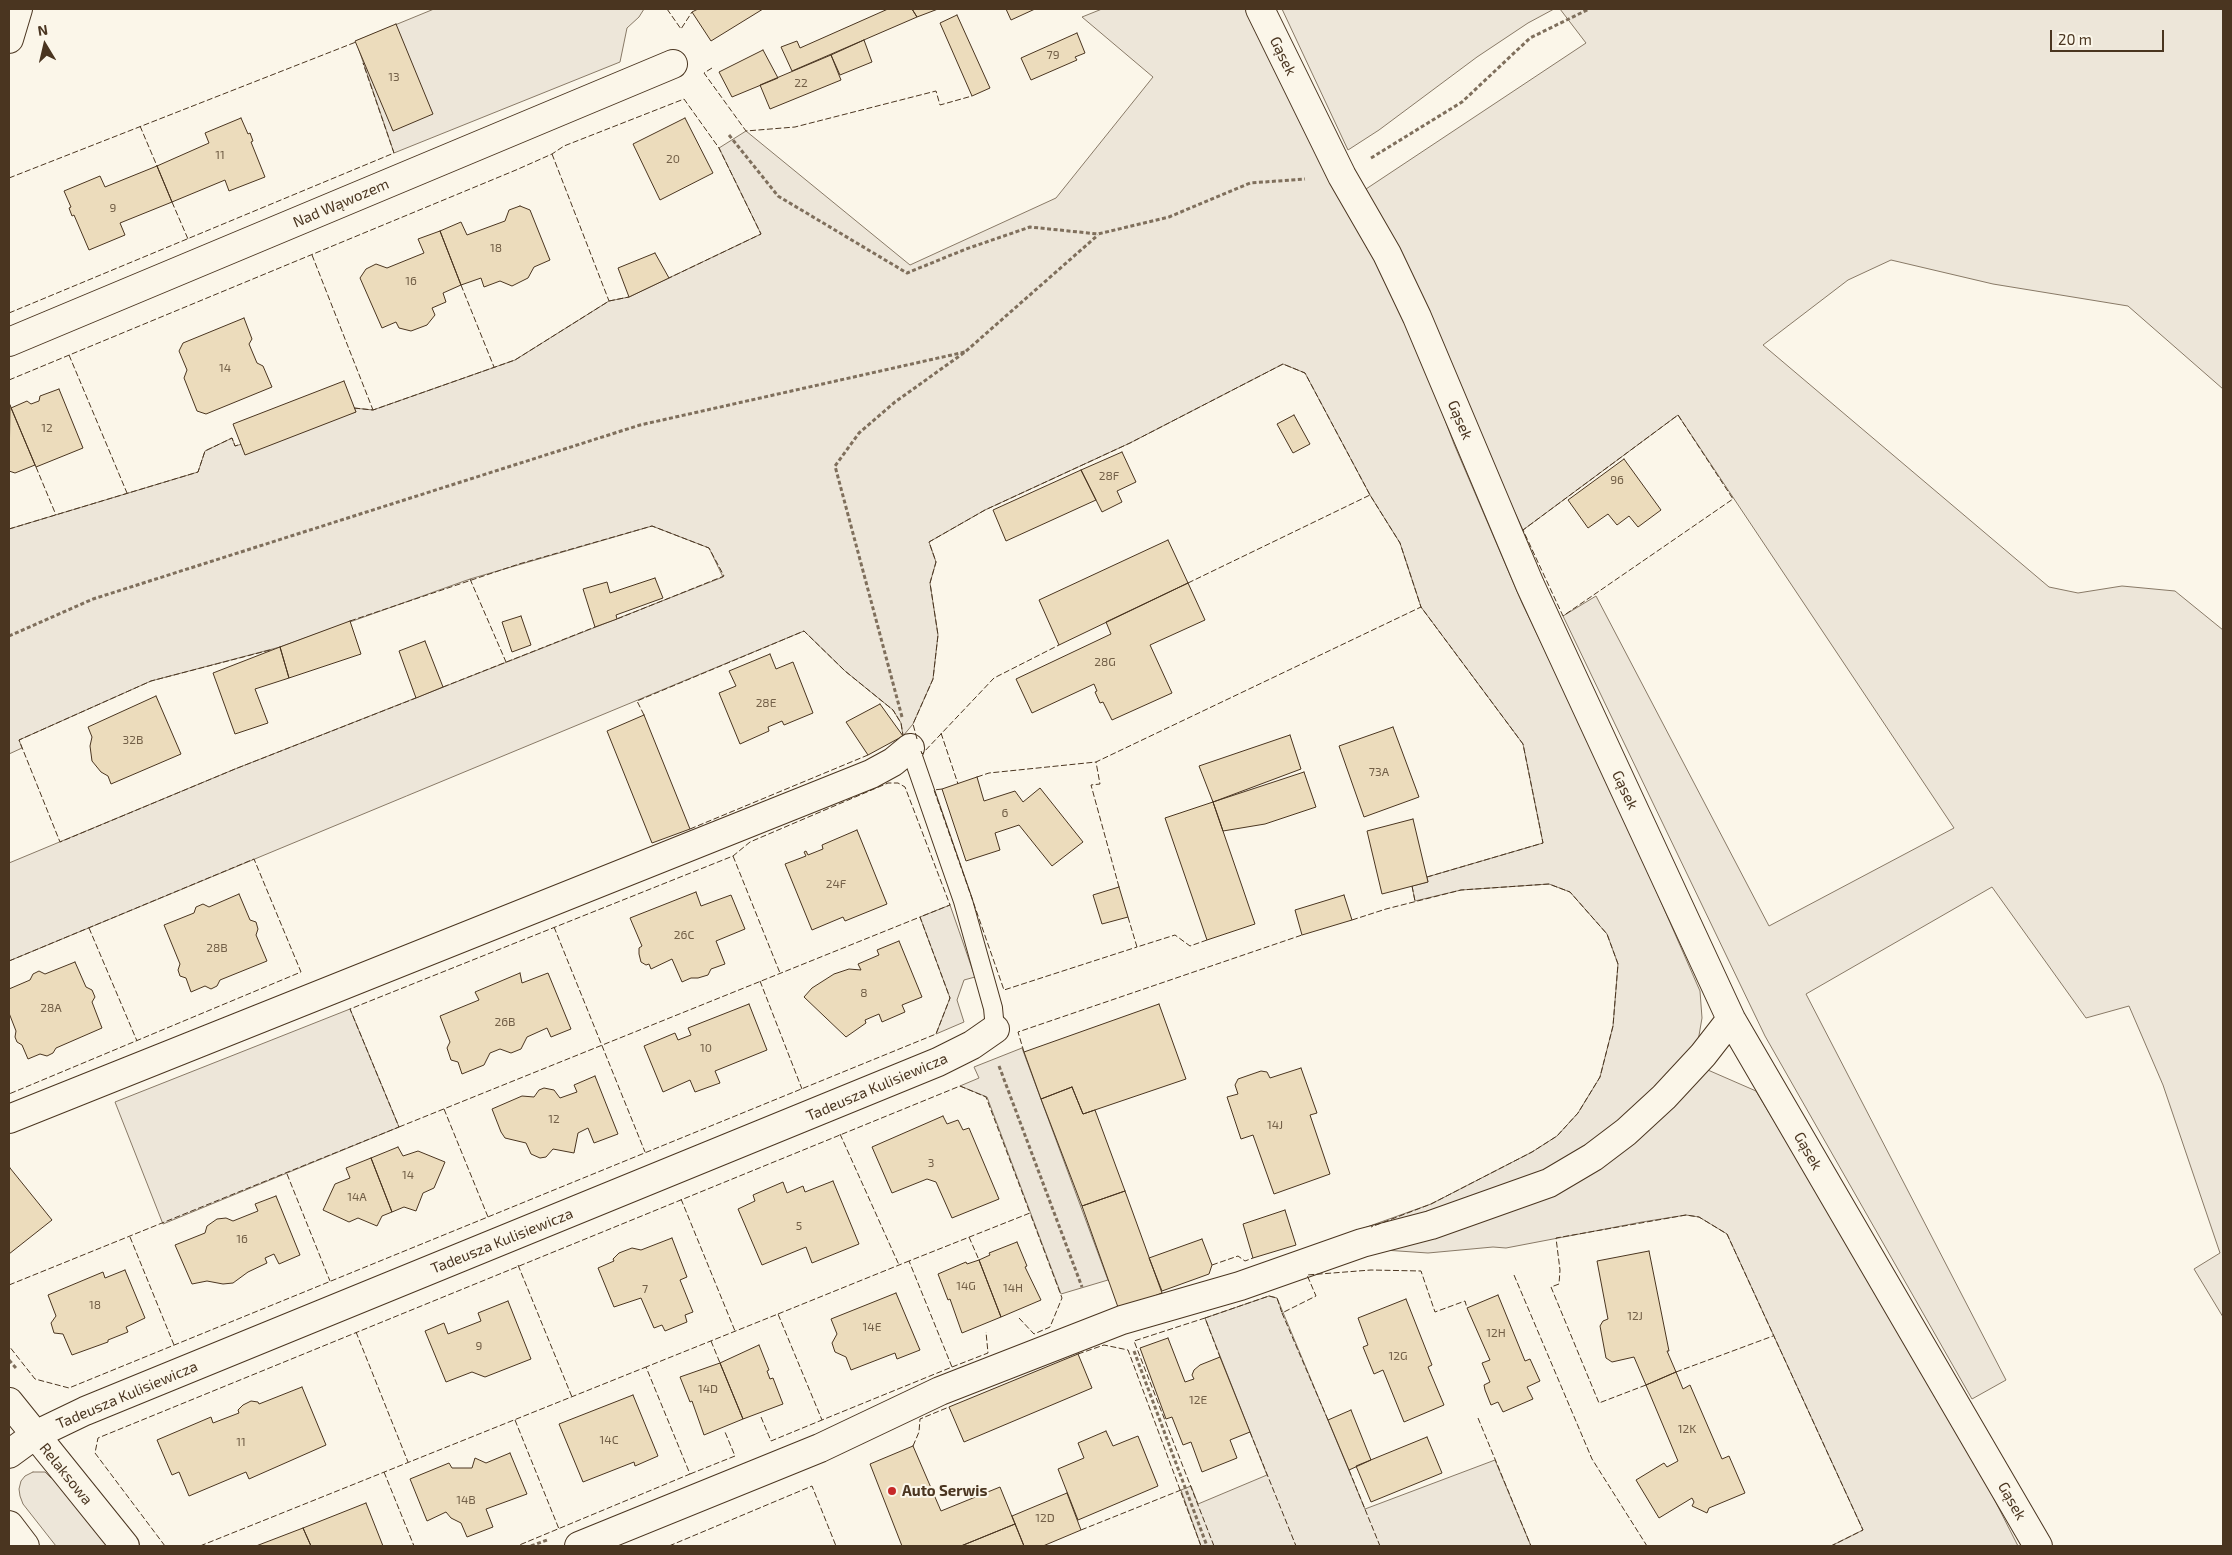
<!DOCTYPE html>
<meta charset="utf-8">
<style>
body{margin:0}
#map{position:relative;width:2232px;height:1555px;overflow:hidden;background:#fbf6e9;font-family:"Exo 2",sans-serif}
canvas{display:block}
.frame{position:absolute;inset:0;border:10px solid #4a3520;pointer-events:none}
.north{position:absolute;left:20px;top:20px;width:50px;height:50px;-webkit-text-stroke:4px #fbf6e9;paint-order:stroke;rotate:351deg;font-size:14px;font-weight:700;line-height:20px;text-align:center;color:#4a3520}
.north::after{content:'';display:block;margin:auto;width:18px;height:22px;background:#4a3520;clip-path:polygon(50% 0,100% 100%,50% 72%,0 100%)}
.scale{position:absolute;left:2050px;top:30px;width:114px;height:22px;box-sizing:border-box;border:2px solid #4a3520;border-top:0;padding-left:6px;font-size:15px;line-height:18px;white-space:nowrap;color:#4a3520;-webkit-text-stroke:4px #fbf6e9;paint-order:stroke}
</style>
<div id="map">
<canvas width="2232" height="1555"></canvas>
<div class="frame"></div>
<div class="north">N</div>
<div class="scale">20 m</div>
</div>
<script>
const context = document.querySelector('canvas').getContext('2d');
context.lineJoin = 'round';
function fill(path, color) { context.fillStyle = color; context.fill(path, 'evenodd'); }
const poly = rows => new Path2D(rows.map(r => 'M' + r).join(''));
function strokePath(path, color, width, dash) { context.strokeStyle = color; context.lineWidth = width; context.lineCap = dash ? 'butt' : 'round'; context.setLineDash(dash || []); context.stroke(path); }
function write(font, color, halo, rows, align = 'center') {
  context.font = font + ' "Exo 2",sans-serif'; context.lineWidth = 4; context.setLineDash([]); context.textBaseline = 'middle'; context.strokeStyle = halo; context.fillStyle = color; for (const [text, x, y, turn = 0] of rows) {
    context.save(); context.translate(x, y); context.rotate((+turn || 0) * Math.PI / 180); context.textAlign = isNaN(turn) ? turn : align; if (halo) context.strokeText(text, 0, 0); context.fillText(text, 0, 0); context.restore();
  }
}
const green = poly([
 [434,9,644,9,639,17,627,28,620,62,394,153,356,41,434,9],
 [1102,9,1248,9,1399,297,1454,444,1522,603,1612,790,1700,991,1702,1018,1697,1047,1670,1079,1557,1172,1300,1251,1431,1204,1532,1152,1557,1136,1578,1113,1600,1077,1613,1026,1618,964,1607,934,1570,892,1549,884,1461,890,1415,901,1412,886,1428,882,1427,877,1543,843,1523,744,1421,607,1400,543,1370,495,1305,373,1283,364,1130,443,985,510,929,542,936,562,930,583,938,635,933,679,913,724,903,736,901,723,893,710,845,671,804,631,9,961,9,863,235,769,723,577,709,548,652,526,470,579,280,647,151,681,19,740,22,748,9,754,9,529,198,472,205,451,232,438,235,446,356,412,354,408,373,410,515,360,609,301,629,297,761,234,719,148,746,131,910,265,1056,198,1153,77,1082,17,1102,9],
 [1282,9,1554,9,1528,23,1477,57,1379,130,1348,150,1282,9],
 [1560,9,2223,9,2223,389,2128,306,1993,284,1891,260,1848,280,1763,345,2049,587,2078,593,2122,586,2175,591,2223,630,2223,1317,2194,1269,2220,1253,2163,1085,2129,1006,2086,1018,1992,887,1806,994,2006,1380,1972,1399,1765,1036,1563,616,1596,596,1769,926,1954,828,1678,415,1523,530,1467,409,1412,283,1366,189,1586,43,1560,9],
 [950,905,975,977,964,980,957,1000,964,1022,936,1034,950,998,920,917,950,905],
 [350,1009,399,1127,163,1224,115,1102,350,1009],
 [1022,1048,1108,1280,1061,1294,987,1097,960,1086,979,1078,974,1067,1022,1048],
 [1701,1067,1756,1091,1955,1422,2018,1546,1831,1546,1863,1530,1727,1234,1699,1217,1686,1215,1642,1222,1506,1248,1493,1247,1428,1253,1384,1250,1515,1205,1701,1067],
 [1269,1296,1277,1298,1365,1509,1495,1460,1531,1546,1201,1546,1181,1490,1191,1486,1198,1504,1267,1475,1205,1318,1269,1296],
 [33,1472,45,1472,51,1478,55,1476,110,1546,56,1546,23,1504,20,1496,19,1489,21,1481,25,1476,33,1472]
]);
fill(green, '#ede6d9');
strokePath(green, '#887966', 1);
const building = poly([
 [698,9,763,9,711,41,692,12,698,9],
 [888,9,912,9,917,17,792,71,781,47,797,41,800,48,888,9],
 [912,9,938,9,917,17,912,9],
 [1006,9,1035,9,1011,20,1006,9],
 [957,15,990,88,972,96,940,23,957,15],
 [396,24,433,114,393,131,355,41,396,24],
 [1077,33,1085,53,1075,57,1077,60,1031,80,1021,58,1077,33],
 [864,40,872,62,840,75,831,55,864,40],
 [763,50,778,78,732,97,719,72,763,50],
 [831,55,841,80,770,109,760,85,831,55],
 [241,118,248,134,250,133,253,141,251,142,265,177,229,191,225,180,172,202,157,166,209,143,205,133,241,118],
 [685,118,713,173,660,200,633,144,685,118],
 [157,166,172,202,120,223,125,235,89,250,74,215,72,216,69,208,71,207,64,191,100,176,105,187,157,166],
 [520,206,530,210,550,260,534,267,528,278,512,286,500,281,484,287,481,278,461,285,440,231,461,222,467,235,505,221,509,210,520,206],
 [440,231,461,285,443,293,446,302,432,308,435,315,427,325,411,331,399,328,396,322,382,328,360,278,366,269,376,264,387,268,424,253,418,239,440,231],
 [655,253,669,278,629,297,618,268,655,253],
 [244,318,252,339,249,344,257,363,263,366,272,387,206,414,197,411,184,378,187,370,179,351,183,343,244,318],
 [344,381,356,412,245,455,233,424,344,381],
 [59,389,83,448,36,467,11,408,27,401,31,404,39,401,40,396,59,389],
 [10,405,35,465,15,473,9,471,10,405],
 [1294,415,1310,444,1293,453,1277,424,1294,415],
 [1122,452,1136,482,1117,491,1122,502,1102,512,1081,470,1122,452],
 [1624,459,1661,510,1638,527,1629,516,1617,525,1608,514,1588,528,1568,500,1624,459],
 [1081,470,1096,500,1006,541,993,510,1081,470],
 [1168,540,1188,583,1059,645,1039,600,1168,540],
 [655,578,663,598,616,615,617,619,595,627,583,589,607,582,610,593,655,578],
 [1188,583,1205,620,1150,645,1172,693,1112,720,1103,702,1100,703,1095,692,1097,691,1094,684,1032,713,1016,679,1111,634,1106,622,1188,583],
 [521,616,531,645,512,652,502,622,521,616],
 [350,621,361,654,289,678,280,647,350,621],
 [425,641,443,687,416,698,399,651,425,641],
 [280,647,289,678,255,689,268,723,235,734,213,673,280,647],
 [770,654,776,669,793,662,813,713,784,725,782,721,768,727,769,731,740,744,719,693,736,686,729,671,770,654],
 [156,696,181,754,111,784,108,776,101,772,92,761,90,746,92,737,88,727,156,696],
 [880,704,903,736,868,755,846,722,880,704],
 [644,715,690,829,652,843,607,731,644,715],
 [1393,727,1419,797,1364,817,1339,746,1393,727],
 [1290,735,1301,769,1213,802,1199,766,1290,735],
 [1304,772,1316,807,1265,824,1223,831,1213,802,1304,772],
 [977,777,984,801,1015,791,1023,802,1040,788,1083,842,1052,866,1019,825,995,833,1000,850,966,861,942,789,977,777],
 [1213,802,1255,924,1207,940,1165,818,1213,802],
 [1413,819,1428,882,1382,894,1367,831,1413,819],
 [857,830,887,904,845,921,843,917,812,930,785,864,806,856,804,852,806,851,808,855,823,849,822,845,857,830],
 [1119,887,1128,917,1102,924,1093,895,1119,887],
 [696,892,701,906,731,895,745,929,716,941,725,964,711,969,708,975,698,978,691,978,682,982,672,959,651,969,649,964,646,965,641,962,639,954,639,948,642,946,630,918,696,892],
 [239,894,250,920,256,922,258,929,256,935,267,961,220,980,217,986,211,989,205,986,191,992,186,978,180,976,178,970,180,964,164,925,194,913,196,907,203,904,209,907,239,894],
 [1344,895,1352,920,1302,935,1295,910,1344,895],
 [899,941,922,997,902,1005,905,1012,882,1022,879,1014,865,1020,866,1023,846,1037,804,997,812,988,834,974,849,969,861,970,858,964,879,955,877,950,899,941],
 [75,962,86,987,92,990,95,997,92,1002,102,1028,56,1048,53,1053,47,1056,40,1054,28,1059,22,1045,17,1042,15,1037,16,1031,9,1013,9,989,30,980,33,974,39,971,45,974,75,962],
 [520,973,522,983,548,973,571,1029,551,1037,547,1028,527,1037,521,1049,511,1053,500,1049,490,1053,484,1065,462,1074,458,1062,451,1060,447,1048,450,1042,440,1016,479,1000,475,992,520,973],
 [749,1004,767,1050,715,1071,720,1083,695,1092,690,1080,663,1092,644,1046,675,1033,678,1040,691,1035,688,1028,749,1004],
 [1159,1004,1186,1079,1083,1114,1072,1087,1041,1099,1024,1052,1159,1004],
 [1301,1068,1317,1113,1310,1115,1330,1174,1274,1194,1253,1135,1241,1139,1227,1097,1238,1094,1235,1085,1238,1079,1261,1071,1267,1072,1270,1078,1301,1068],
 [595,1076,618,1134,594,1143,588,1128,578,1133,574,1153,553,1149,546,1157,540,1158,531,1154,526,1143,505,1138,501,1132,492,1109,522,1096,534,1097,539,1090,544,1088,554,1090,560,1098,577,1092,574,1085,595,1076],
 [1072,1087,1083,1114,1095,1110,1125,1191,1082,1206,1041,1099,1072,1087],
 [943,1116,947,1124,958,1120,963,1130,969,1128,999,1199,952,1218,936,1182,927,1179,892,1193,872,1147,943,1116],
 [398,1147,403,1156,418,1151,445,1162,434,1188,423,1193,416,1211,404,1207,392,1212,371,1158,398,1147],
 [371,1158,392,1212,382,1216,377,1226,358,1218,349,1222,323,1210,335,1184,350,1178,346,1168,371,1158],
 [10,1168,52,1220,9,1254,9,1170,10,1168],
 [833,1181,859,1244,812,1263,806,1247,762,1265,738,1209,755,1201,753,1195,783,1182,787,1193,803,1186,805,1192,833,1181],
 [1125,1191,1162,1293,1119,1310,1082,1206,1125,1191],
 [276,1196,300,1255,279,1264,274,1254,265,1258,267,1263,248,1272,233,1283,223,1284,207,1281,192,1284,175,1245,205,1233,207,1226,217,1219,226,1218,233,1221,258,1211,255,1204,276,1196],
 [1285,1210,1296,1245,1253,1258,1243,1224,1285,1210],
 [672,1238,687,1277,680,1280,693,1312,685,1315,687,1322,665,1331,662,1325,654,1328,641,1298,614,1307,598,1268,614,1261,613,1259,619,1253,632,1248,641,1250,672,1238],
 [1202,1239,1212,1265,1209,1274,1162,1291,1149,1258,1202,1239],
 [1017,1242,1027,1266,1025,1267,1041,1300,1001,1317,979,1260,990,1255,989,1253,1017,1242],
 [1649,1251,1669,1351,1667,1351,1676,1372,1646,1385,1634,1357,1612,1362,1606,1358,1600,1326,1603,1321,1608,1319,1597,1261,1649,1251],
 [979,1260,1001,1317,962,1333,950,1299,948,1300,938,1274,966,1262,967,1264,979,1260],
 [125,1270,145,1318,126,1327,128,1332,108,1340,108,1342,72,1355,63,1334,54,1333,51,1323,56,1316,48,1295,103,1272,105,1278,125,1270],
 [896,1293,920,1350,897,1359,895,1353,851,1370,846,1357,835,1352,832,1343,837,1334,831,1319,896,1293],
 [1498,1295,1525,1361,1530,1359,1540,1381,1527,1387,1533,1399,1503,1412,1498,1402,1491,1405,1485,1390,1484,1385,1490,1382,1482,1363,1490,1360,1467,1308,1498,1295],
 [1406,1299,1432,1365,1428,1367,1444,1405,1404,1422,1383,1370,1374,1374,1363,1347,1368,1345,1358,1318,1406,1299],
 [508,1301,531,1359,485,1377,472,1372,446,1382,425,1331,444,1323,448,1334,481,1321,478,1313,508,1301],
 [1168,1338,1185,1382,1194,1379,1192,1375,1194,1370,1200,1365,1220,1357,1250,1432,1230,1440,1237,1458,1202,1472,1191,1442,1183,1445,1172,1417,1166,1419,1140,1348,1168,1338],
 [759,1345,769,1370,767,1371,770,1379,773,1378,783,1404,743,1419,720,1363,759,1345],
 [1078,1354,1092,1388,964,1442,949,1407,1078,1354],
 [720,1363,743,1419,704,1435,692,1401,690,1402,680,1377,720,1363],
 [1676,1372,1683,1389,1690,1385,1722,1459,1729,1456,1745,1493,1709,1508,1707,1513,1692,1506,1694,1502,1692,1498,1659,1518,1636,1480,1664,1463,1667,1467,1678,1461,1646,1385,1676,1372],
 [302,1387,326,1445,249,1479,246,1472,189,1496,179,1472,172,1475,157,1440,211,1417,213,1423,239,1413,238,1410,243,1405,251,1401,258,1402,259,1404,302,1387],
 [633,1395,658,1456,635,1466,634,1462,583,1482,559,1424,633,1395],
 [1351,1410,1371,1460,1349,1470,1328,1420,1351,1410],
 [1106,1431,1113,1446,1138,1436,1158,1486,1078,1520,1058,1469,1084,1458,1078,1443,1106,1431],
 [1427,1437,1442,1473,1371,1502,1356,1466,1427,1437],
 [913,1446,941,1511,1000,1487,1015,1524,961,1546,902,1546,870,1464,913,1446],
 [510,1453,527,1494,486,1509,493,1527,467,1537,461,1523,451,1518,446,1512,427,1521,410,1479,449,1463,452,1468,472,1468,475,1458,486,1463,510,1453],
 [1067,1493,1081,1530,1043,1546,1024,1546,1012,1516,1067,1493],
 [366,1503,383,1546,311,1546,303,1528,366,1503],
 [1015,1524,1024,1546,961,1546,1015,1524],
 [303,1528,311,1546,256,1546,303,1528]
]);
fill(building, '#ecdcbc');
strokePath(building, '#4a3520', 1);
const service = poly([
 [910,748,963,901,993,1008,995,1029]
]);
const minor = poly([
 [1260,9,1342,176,1387,254,1417,317,1530,585,1731,1019,2038,1546],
 [9,39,18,9],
 [9,342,673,64],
 [9,1119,871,774,893,762,910,748],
 [9,1402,125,1546],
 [9,1454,35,1435,85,1411,938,1062,972,1045,995,1029],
 [579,1546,820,1448,940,1391,1122,1320,1240,1286,1362,1243,1431,1225,1549,1183,1593,1157,1626,1132,1664,1097,1703,1055,1731,1019]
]);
const tertiary = poly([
 [9,1525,25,1546]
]);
strokePath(service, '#4a3520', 20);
strokePath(minor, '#4a3520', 30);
strokePath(tertiary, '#4a3520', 30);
strokePath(poly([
 [729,135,778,196,907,273,966,249,1030,227,1098,234,1169,217,1250,183,1305,179],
 [1371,158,1462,102,1530,38,1589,9],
 [9,636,93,599,640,425,965,352],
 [902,717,835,466,859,433,895,402,965,352,1098,235],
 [999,1066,1082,1287],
 [1134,1351,1207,1546],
 [9,1360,16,1368],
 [531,1546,547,1540]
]), '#7f6f5c', 3, [4, 2.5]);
strokePath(service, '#fbf6e9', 18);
strokePath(minor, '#fbf6e9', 28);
strokePath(tertiary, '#fbf6e9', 28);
strokePath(poly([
 [667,9,681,29,692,12],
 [712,68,704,73,746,131,795,127,936,91,940,105,972,96],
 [140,126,157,166],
 [552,154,609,301],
 [9,178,356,42],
 [172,202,188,239],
 [312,255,373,410],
 [461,285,494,367],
 [9,313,394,153,363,63],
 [69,355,127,493],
 [9,380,516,170,552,154,564,146,684,99,719,148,761,234,669,278],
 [354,408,373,410,515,360,609,301,629,297],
 [1678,415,1733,499,1563,616,1523,530,1678,415],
 [36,467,56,515],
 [9,529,198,472,205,451,232,438,235,446,241,444],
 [470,579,506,662],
 [1188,583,1370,495,1400,543,1421,607],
 [350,621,519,564,652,526,709,548,724,576,617,619],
 [270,650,151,681,19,740,60,842,235,769,416,698],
 [443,687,595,627],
 [644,715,637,701,804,631,845,671,893,710,901,723,903,735],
 [941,733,958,784],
 [917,739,913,724,933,679,938,635,930,583,936,562,929,542,985,510,1130,443,1283,364,1305,373,1370,495],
 [921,751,922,754,994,678,1059,645],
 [977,777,989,773,1096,762],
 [942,789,934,790,1004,990,1137,947],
 [690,829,868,755],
 [733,856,780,973],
 [1412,886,1415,901],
 [1119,887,1091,785,1100,784,1096,762,1421,607,1523,744,1543,843,1427,877],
 [1128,917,1137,947,1175,935,1190,946,1207,940],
 [1352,920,1386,909,1461,890,1549,884,1570,892,1607,934,1618,964,1613,1026,1600,1077,1578,1113,1557,1136,1532,1152,1431,1204,1371,1227],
 [554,927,645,1152],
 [89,928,137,1041],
 [9,961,254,859,301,972,9,1094],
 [760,981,802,1089],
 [1024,1052,1018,1032,1302,935],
 [444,1109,488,1217],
 [399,1127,920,917],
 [840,1134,899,1265],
 [287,1174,330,1281],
 [681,1199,735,1331],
 [130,1237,174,1345],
 [969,1237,979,1260],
 [518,1265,572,1397],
 [1212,1265,1238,1256,1245,1261,1253,1258],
 [1514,1275,1592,1459,1647,1546],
 [9,1285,399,1127,350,1009,733,856,750,842,888,783,898,783,905,787,950,905,920,917,950,998,936,1034,69,1388,35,1379,9,1346],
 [778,1314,909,1261],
 [1019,1318,1034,1334,1050,1327,1062,1298,1030,1213],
 [1205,1318,1269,1296,1277,1298,1282,1313],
 [356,1332,408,1462],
 [711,1341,720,1363],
 [1078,1354,1104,1345,1128,1350,1201,1546],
 [952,1367,988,1353,986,1332],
 [1676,1372,1773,1336],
 [1646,1385,1599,1403,1551,1287,1559,1284,1560,1270,1556,1238,1686,1215,1699,1217,1727,1234,1863,1530,1831,1546],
 [761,1417,771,1441,822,1420],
 [1478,1418,1531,1546],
 [515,1420,559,1529],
 [1328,1420,1282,1313,1316,1296,1307,1275,1371,1270,1421,1271,1435,1312,1465,1301,1467,1308],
 [1250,1432,1296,1546],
 [913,1446,919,1432,920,1419,949,1407],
 [1349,1470,1380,1546],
 [384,1472,414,1546],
 [690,1474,735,1456,725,1432],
 [1081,1530,1181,1490],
 [165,1546,95,1453,98,1438,960,1086,986,1097,1030,1213,909,1261,952,1367,822,1420,778,1314,646,1367,690,1474,517,1546],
 [200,1546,646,1367],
 [669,1546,812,1486,836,1546],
 [1214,1546,1134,1341,1205,1318,1220,1357]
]), '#4a3520', 1, [6, 2.5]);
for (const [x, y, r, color] of [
 [892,1491,5,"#c62828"]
]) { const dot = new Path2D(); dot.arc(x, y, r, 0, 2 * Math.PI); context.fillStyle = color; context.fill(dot); strokePath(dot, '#fbf6e9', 2); }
write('12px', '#725f47', null, [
 ["79",1053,55],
 ["13",394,77],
 ["22",801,83],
 ["11",220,155],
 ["20",673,159],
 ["9",113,208],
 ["18",496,248],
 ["16",411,281],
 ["14",225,368],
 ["12",47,428],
 ["28F",1109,476],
 ["96",1617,480],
 ["28G",1105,662],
 ["28E",766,703],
 ["32B",133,740],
 ["73A",1379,772],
 ["6",1005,813],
 ["24F",836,884],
 ["26C",684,935],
 ["28B",217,948],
 ["8",864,993],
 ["28A",51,1008],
 ["26B",505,1022],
 ["10",706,1048],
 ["12",554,1119],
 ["14J",1275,1125],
 ["3",931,1163],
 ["14",408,1175],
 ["14A",357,1197],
 ["5",799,1226],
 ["16",242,1239],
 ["14G",966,1286],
 ["14H",1013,1288],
 ["7",645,1289],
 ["18",95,1305],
 ["12J",1635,1316],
 ["14E",872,1327],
 ["12H",1496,1333],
 ["9",479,1346],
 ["12G",1398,1356],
 ["14D",708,1389],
 ["12E",1198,1400],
 ["12K",1687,1429],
 ["14C",609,1440],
 ["11",241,1442],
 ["14B",466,1500],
 ["12D",1045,1518]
]);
write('15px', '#4a3520', '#fbf6e9', [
 ["Gąsek",1283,56,64],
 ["Nad Wąwozem",341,203,-23],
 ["Gąsek",1460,420,67],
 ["Gąsek",1625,790,65],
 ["Tadeusza Kulisiewicza",877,1087,-23],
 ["Gąsek",1808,1151,60],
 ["Tadeusza Kulisiewicza",502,1241,-22],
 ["Tadeusza Kulisiewicza",127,1395,-23],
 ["Relaksowa",66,1474,51],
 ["Gąsek",2012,1501,60]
]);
write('bold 15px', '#4a3520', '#fbf6e9', [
 ["Auto Serwis",902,1491]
], 'left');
</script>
